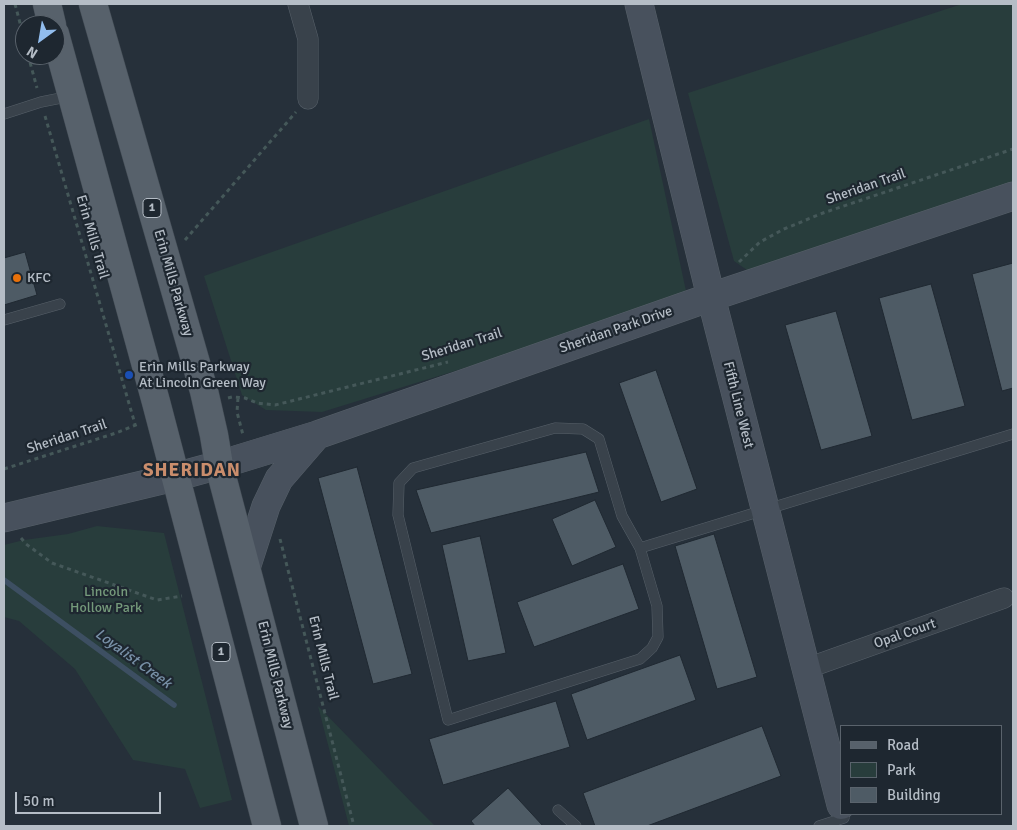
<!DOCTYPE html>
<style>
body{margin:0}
#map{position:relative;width:1017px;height:830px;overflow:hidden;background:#26303a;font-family:Signika,sans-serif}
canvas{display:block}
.frame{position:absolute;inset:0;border:5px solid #b5bdc6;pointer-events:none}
.legend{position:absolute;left:840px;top:725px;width:162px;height:90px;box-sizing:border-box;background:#1e2730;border:1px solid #5a636c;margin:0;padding:6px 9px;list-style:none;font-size:15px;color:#b5bdc6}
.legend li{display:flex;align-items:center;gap:10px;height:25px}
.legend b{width:25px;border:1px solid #5a636c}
.north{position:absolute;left:15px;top:15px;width:50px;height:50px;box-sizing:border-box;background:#1e2730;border:1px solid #5a636c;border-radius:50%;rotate:212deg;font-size:14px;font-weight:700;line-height:20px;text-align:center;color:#b5bdc6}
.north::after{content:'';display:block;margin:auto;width:18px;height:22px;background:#92bdee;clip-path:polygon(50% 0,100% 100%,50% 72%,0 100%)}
.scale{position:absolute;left:15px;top:792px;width:146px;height:22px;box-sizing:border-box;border:2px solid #b5bdc6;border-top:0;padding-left:6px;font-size:15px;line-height:18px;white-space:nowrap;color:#b5bdc6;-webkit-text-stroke:4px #1e2730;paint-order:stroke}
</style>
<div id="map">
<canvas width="1017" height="830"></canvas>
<div class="frame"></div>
<ul class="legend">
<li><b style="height:6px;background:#57616b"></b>Road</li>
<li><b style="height:14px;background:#283d3c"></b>Park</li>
<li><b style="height:14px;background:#4e5b65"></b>Building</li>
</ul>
<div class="north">N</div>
<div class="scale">50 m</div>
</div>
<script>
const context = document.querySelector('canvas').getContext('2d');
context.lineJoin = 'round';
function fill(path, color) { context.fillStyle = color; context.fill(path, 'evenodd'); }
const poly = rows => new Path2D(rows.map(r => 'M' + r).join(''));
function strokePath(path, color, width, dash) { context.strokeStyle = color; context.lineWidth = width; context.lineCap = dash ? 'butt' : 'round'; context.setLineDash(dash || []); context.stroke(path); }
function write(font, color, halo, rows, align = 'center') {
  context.font = font + ' Signika,sans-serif'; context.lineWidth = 4.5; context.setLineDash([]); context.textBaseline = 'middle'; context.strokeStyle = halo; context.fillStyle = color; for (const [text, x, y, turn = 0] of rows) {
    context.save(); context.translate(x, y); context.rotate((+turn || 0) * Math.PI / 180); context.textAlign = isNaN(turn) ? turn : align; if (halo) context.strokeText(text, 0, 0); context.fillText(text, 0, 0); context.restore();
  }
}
fill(poly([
 [962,4,1013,4,1013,187,759,275,747,270,734,261,688,93],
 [649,119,686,291,675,303,322,412,266,410,242,395,204,276],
 [97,526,164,533,232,800,200,808,185,769,133,760,75,669,19,621,4,617,4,545,24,540,68,534],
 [318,706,416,807,435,826,349,826]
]), '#283d3c');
strokePath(poly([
 [4,580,174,705]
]), '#3d4f62', 5.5);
const building = poly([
 [25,252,37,295,4,305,4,258,25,252],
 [1013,263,1013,388,1002,391,972,274,1013,263],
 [931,284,965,406,912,420,879,298,931,284],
 [836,311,872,436,821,450,785,325,836,311],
 [656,370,697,489,661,502,619,383,656,370],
 [586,452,599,492,431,533,416,490,586,452],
 [357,467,412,674,373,684,318,478,357,467],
 [595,500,616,547,572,566,552,519,595,500],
 [714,534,757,677,717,689,675,546,714,534],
 [480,536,506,653,468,661,442,545,480,536],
 [623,564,639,609,534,647,517,602,623,564],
 [680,655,696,700,587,740,571,694,680,655],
 [556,701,570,747,443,785,429,739,556,701],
 [762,726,781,776,647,826,595,826,583,793,762,726],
 [508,788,543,826,475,826,471,821,508,788]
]);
fill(building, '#4e5b65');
strokePath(building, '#202932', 1);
const lane = poly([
 [4,114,41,102,71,96],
 [4,320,60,304],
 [640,548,622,516,599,439,583,429,555,428,413,468,399,483,398,515,448,720,640,659,652,648,658,637,657,606,640,548,1013,434],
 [558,810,576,826],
 [819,826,844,818]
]);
const street = poly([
 [298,4,308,39,308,99],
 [805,669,1004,598]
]);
const secondary = poly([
 [639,4,711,297,841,805],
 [4,518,175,477,219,465,317,435,711,297,1013,196],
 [247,565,266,506,279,479,317,435]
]);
const primary = poly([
 [47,4,52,25],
 [93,4,204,391,214,435,219,465,314,826],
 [55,34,156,402,267,826]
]);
strokePath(lane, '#576069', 11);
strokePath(street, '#576069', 21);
strokePath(secondary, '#576069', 29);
strokePath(primary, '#424b54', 29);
strokePath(poly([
 [15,4,25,42],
 [28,55,37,88],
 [45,116,135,424],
 [185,240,296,112],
 [739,262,760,242,784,229,823,213,1013,149],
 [228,398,232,397,245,398,257,403,275,405,448,362],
 [238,398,237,412,243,435],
 [4,469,116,433,138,424],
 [21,538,26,544,52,563,157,600,182,596],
 [280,539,354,826]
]), '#455859', 3, [4, 4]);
strokePath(lane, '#39424b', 10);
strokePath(street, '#39424b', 20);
strokePath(secondary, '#48515d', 28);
strokePath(primary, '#57616b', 28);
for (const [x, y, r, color] of [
 [17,278,5,"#e8710a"],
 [129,375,5,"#1a4fb4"]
]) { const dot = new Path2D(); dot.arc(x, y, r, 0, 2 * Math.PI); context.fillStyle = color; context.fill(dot); strokePath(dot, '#1e2730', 2); }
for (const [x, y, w] of [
 [152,208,18],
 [221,652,18]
]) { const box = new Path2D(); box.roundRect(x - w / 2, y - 9.5, w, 19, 4); context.fillStyle = '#1e2730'; context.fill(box); strokePath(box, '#b5bdc6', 1); }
write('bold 12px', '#b5bdc6', null, [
 ["1",152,208],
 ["1",221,652]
]);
write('14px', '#b5bdc6', '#1e2730', [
 ["Sheridan Trail",866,187,-19],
 ["Erin Mills Trail",92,237,74],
 ["Erin Mills Parkway",173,283,74],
 ["Sheridan Park Drive",616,330,-19],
 ["Sheridan Trail",462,345,-17],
 ["Fifth Line West",738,405,76],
 ["Sheridan Trail",67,437,-18],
 ["Opal Court",905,634,-19],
 ["Erin Mills Trail",323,658,76],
 ["Erin Mills Parkway",275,675,76]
]);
write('14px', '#b5bdc6', '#1e2730', [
 ["KFC",27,278],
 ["Erin Mills Parkway",139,367],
 ["At Lincoln Green Way",139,383]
], 'left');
write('14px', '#759a7b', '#1e2730', [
 ["Lincoln",106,592],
 ["Hollow Park",106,608]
]);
write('italic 15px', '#7890a7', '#1e2730', [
 ["Loyalist Creek",133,659,36]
]);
context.letterSpacing = '1px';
write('bold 19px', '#ca8d6c', '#1e2730', [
 ["SHERIDAN",192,471]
]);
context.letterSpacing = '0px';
</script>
